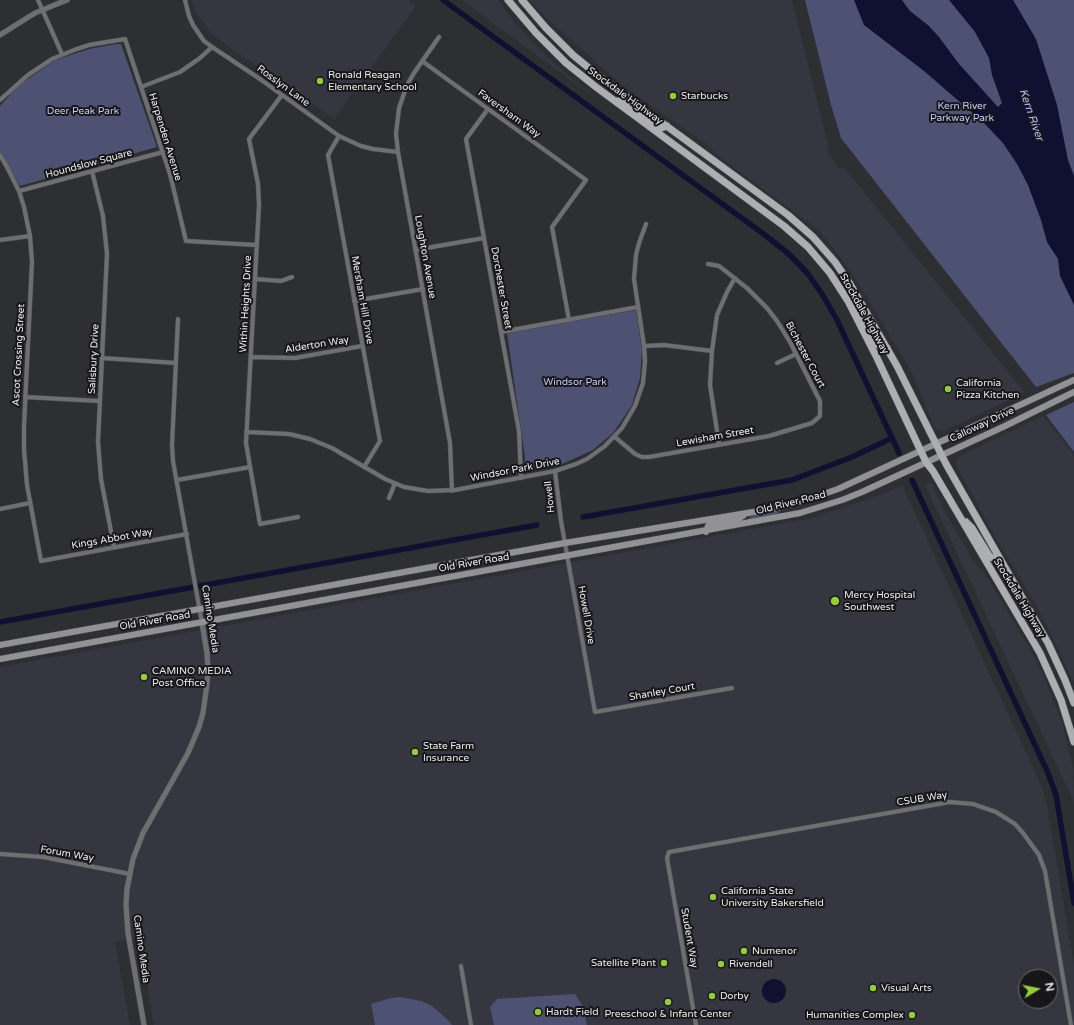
<!DOCTYPE html>
<style>
body{margin:0}
#map{position:relative;width:1074px;height:1025px;overflow:hidden;background:#2e2f33;font-family:"Varela Round",sans-serif}
canvas{display:block}
.north{position:absolute;left:1018px;top:969px;width:40px;height:40px;box-sizing:border-box;background:#171719;border:1px solid #6c6c6f;border-radius:50%;rotate:80deg;font-size:11px;font-weight:700;line-height:16px;text-align:center;color:#ececef}
.north::after{content:'';display:block;margin:auto;width:14px;height:18px;background:#94cc3b;clip-path:polygon(50% 0,100% 100%,50% 72%,0 100%)}
</style>
<div id="map">
<canvas width="1074" height="1025"></canvas>
<div class="north">N</div>
</div>
<script>
const context = document.querySelector('canvas').getContext('2d');
context.lineJoin = 'round';
function fill(path, color) { context.fillStyle = color; context.fill(path, 'evenodd'); }
const poly = rows => new Path2D(rows.map(r => 'M' + r).join(''));
function strokePath(path, color, width, dash) { context.strokeStyle = color; context.lineWidth = width; context.lineCap = dash ? 'butt' : 'round'; context.setLineDash(dash || []); context.stroke(path); }
function write(font, color, halo, rows, align = 'center') {
  context.font = font + ' "Varela Round",sans-serif'; context.lineWidth = 4; context.setLineDash([]); context.textBaseline = 'middle'; context.strokeStyle = halo; context.fillStyle = color; for (const [text, x, y, turn = 0] of rows) {
    context.save(); context.translate(x, y); context.rotate((+turn || 0) * Math.PI / 180); context.textAlign = isNaN(turn) ? turn : align; if (halo) context.strokeText(text, 0, 0); context.fillText(text, 0, 0); context.restore();
  }
}
fill(poly([
 [191,0,408,0,416,6,334,119,223,43,211,33,197,14],
 [462,0,498,0,512,19,540,50,571,78,598,100],
 [530,0,792,0,829,149,827,152,840,169,844,167,1025,393,943,431,934,428,920,391,909,367,851,272,820,231,721,158,705,143,624,87,540,12],
 [1043,416,1074,454,1074,683,1040,612,989,526,976,501,956,465,958,457],
 [929,483,932,484,946,514,973,560,987,577,1030,649,1045,679,1062,723,1067,742,1073,768,1074,802,925,485],
 [902,485,1042,787,1046,800,1074,965,1074,1025,154,1025,139,938,115,942,130,1025,0,1025,0,667,811,518,884,494],
 [1026,977,1050,977,1050,1001,1026,1001]
]), '#353640');
fill(poly([
 [805,0,1074,0,1074,373,1036,387,841,138,831,105],
 [116,44,121,44,157,147,20,186,0,155,0,106,19,85,55,60,89,49],
 [636,310,642,350,640,378,632,405,614,432,593,450,560,465,527,471,526,466,525,465,525,457,507,333],
 [1074,402,1074,452,1046,415],
 [778,511,779,512,778,514,748,519,748,518,755,515],
 [575,994,582,1005,587,1025,494,1025,490,1007,497,999],
 [401,997,421,1001,432,1006,447,1019,452,1025,375,1025,371,1004,391,998]
]), '#4d5172');
fill(poly([
 [854,0,902,0,910,11,929,26,939,37,959,64,998,107,1002,103,992,75,989,58,975,32,949,0,1013,0,1036,39,1057,105,1068,160,1074,176,1074,305,1060,276,1058,259,1047,242,1041,220,1028,185,1017,164,1003,143,983,122,924,71,864,25],
 '762 991a12 12 0 1 1 24 0a12 12 0 1 1-24 0Z'
]), '#101130');
strokePath(poly([
 [443,0,769,238,790,255,808,274,822,294,837,320,899,453],
 [912,480,1048,773,1056,795,1074,903],
 [583,517,792,480,852,457,892,438],
 [0,622,537,525]
]), '#101130', 5.5);
const minor = poly([
 [38,0,62,54],
 [185,0,189,16,193,25,204,41,212,47,260,79,339,136,361,146,373,149,398,152],
 [439,37,414,73,407,85,399,108,396,134,398,152,450,443,452,491],
 [422,61,586,180,552,227,569,320],
 [141,87,180,72,200,58,212,47],
 [282,95,249,139,258,184,259,205,246,443,260,524,298,517],
 [0,100,28,75,52,59,74,50,89,45,125,39,170,174,186,241,257,245],
 [488,109,466,139,519,431,521,478],
 [339,136,328,155,380,441,364,467],
 [0,155,7,167,19,191,24,207,30,236,32,262,24,426,24,449,27,485,41,561,187,534],
 [92,171,103,216,107,254,98,442,101,479,114,547],
 [19,191,163,152],
 [0,240,30,236],
 [415,250,484,238],
 [255,279,281,281,292,277],
 [354,301,423,289],
 [178,319,172,445,173,461,202,623],
 [501,332,638,307],
 [644,346,664,345,712,351],
 [251,357,295,358,362,346],
 [102,358,176,363],
 [777,363,796,354],
 [25,397,99,401],
 [246,432,289,434,310,439,332,448,385,479,404,487,428,491,455,490,555,471,576,464,587,459,605,446,622,428,635,406,643,383,645,361,644,346,634,279,636,255,639,243,646,224],
 [615,437,635,454,642,457,649,457,769,436,812,423,820,416,820,401,790,342,777,321,767,308,747,288,719,266,708,264],
 [719,444,710,385,712,351,717,315,727,292,735,278],
 [555,471,561,521,595,712,732,688],
 [177,480,250,467],
 [389,498,395,483],
 [0,509,30,503],
 [0,854,43,857,130,874],
 [461,966,471,1025],
 [696,1025,667,858,669,852,950,802,973,804,996,812,1015,824,1023,833,1039,855,1045,871,1071,1025]
]);
const tertiary = poly([
 [0,35,35,13,67,0],
 [144,1025,128,933,126,905,127,889,133,859,143,833,188,753,199,727,203,713,207,684,208,669,207,653,202,623]
]);
const secondary = poly([
 [706,532,708,526,710,524,738,519,744,515],
 [0,645,565,543,778,508,818,496,838,489,1074,380],
 [0,659,800,513,842,500,862,492,1005,426,1074,392]
]);
const primary = poly([
 [508,0,536,33,566,63,596,87,784,226,808,247,830,273,848,301,877,358,926,462,933,471,1040,653,1061,700,1074,742],
 [522,0,546,28,573,55,601,78,788,215,813,237,835,262,850,284,897,366,946,464,1048,643,1065,680,1074,703],
 [617,101,626,103,661,128,667,126],
 [853,305,859,311,876,343,881,347,887,348],
 [966,522,972,528,990,557,1000,560]
]);
strokePath(minor, '#4c4d51', 5);
strokePath(tertiary, '#4c4d51', 6);
strokePath(secondary, '#4c4d51', 7);
strokePath(primary, '#4c4d51', 8);
strokePath(minor, '#6e6f71', 4);
strokePath(tertiary, '#6e6f71', 5);
strokePath(secondary, '#929295', 6);
strokePath(primary, '#adaeb2', 7);
for (const [x, y, r, color] of [
 [320,81,4,"#94cc3b"],
 [673,96,4,"#94cc3b"],
 [948,389,4,"#94cc3b"],
 [835,601,5,"#94cc3b"],
 [144,677,4,"#94cc3b"],
 [415,752,4,"#94cc3b"],
 [713,897,4,"#94cc3b"],
 [744,951,4,"#94cc3b"],
 [664,963,4,"#94cc3b"],
 [721,964,4,"#94cc3b"],
 [873,988,4,"#94cc3b"],
 [712,996,4,"#94cc3b"],
 [668,1002,4,"#94cc3b"],
 [538,1012,4,"#94cc3b"],
 [912,1015,4,"#94cc3b"]
]) { const dot = new Path2D(); dot.arc(x, y, r, 0, 2 * Math.PI); context.fillStyle = color; context.fill(dot); strokePath(dot, '#171719', 1.5); }
write('10px', '#ececef', '#171719', [
 ["Ronald Reagan",328,75],
 ["Elementary School",328,87],
 ["Starbucks",681,96],
 ["California",956,383],
 ["Pizza Kitchen",956,395],
 ["Mercy Hospital",844,595],
 ["Southwest",844,607],
 ["CAMINO MEDIA",152,671],
 ["Post Office",152,683],
 ["State Farm",423,746],
 ["Insurance",423,758],
 ["California State",721,891],
 ["University Bakersfield",721,903],
 ["Numenor",752,951],
 ["Satellite Plant",656,963,"right"],
 ["Rivendell",729,964],
 ["Visual Arts",881,988],
 ["Dorby",720,996],
 ["Hardt Field",546,1012],
 ["Preeschool & Infant Center",668,1014,"center"],
 ["Humanities Complex",904,1015,"right"]
], 'left');
write('10px', '#ececef', '#171719', [
 ["Rosslyn Lane",283,86,36],
 ["Stockdale Highway",625,96,36],
 ["Faversham Way",509,114,36],
 ["Harpenden Avenue",165,137,73],
 ["Houndslow Square",89,164,-15],
 ["Loughton Avenue",425,257,80],
 ["Dorchester Street",501,288,80],
 ["Mersham Hill Drive",362,300,80],
 ["Within Heights Drive",246,304,-87],
 ["Stockdale Highway",864,314,61],
 ["Alderton Way",317,345,-9],
 ["Ascot Crossing Street",19,355,-87],
 ["Bichester Court",805,355,62],
 ["Salisbury Drive",94,359,-87],
 ["Calloway Drive",982,425,-25],
 ["Lewisham Street",715,437,-10],
 ["Windsor Park Drive",515,470,-11],
 ["Howell",550,497,-96],
 ["Old River Road",791,503,-14],
 ["Kings Abbot Way",112,539,-10],
 ["Old River Road",474,563,-10],
 ["Stockdale Highway",1019,598,59],
 ["Howell Drive",586,615,80],
 ["Camino Media",210,619,81],
 ["Old River Road",155,621,-10],
 ["Shanley Court",662,692,-10],
 ["CSUB Way",922,799,-9],
 ["Forum Way",67,854,10],
 ["Student Way",689,938,80],
 ["Camino Media",141,949,82]
]);
write('10px', '#c3cafe', '#171719', [
 ["Kern River",962,106],
 ["Parkway Park",962,118],
 ["Deer Peak Park",83,111],
 ["Windsor Park",575,382]
]);
write('italic 11px', '#b1b9f9', '#171719', [
 ["Kern River",1031,115,71]
]);
</script>
